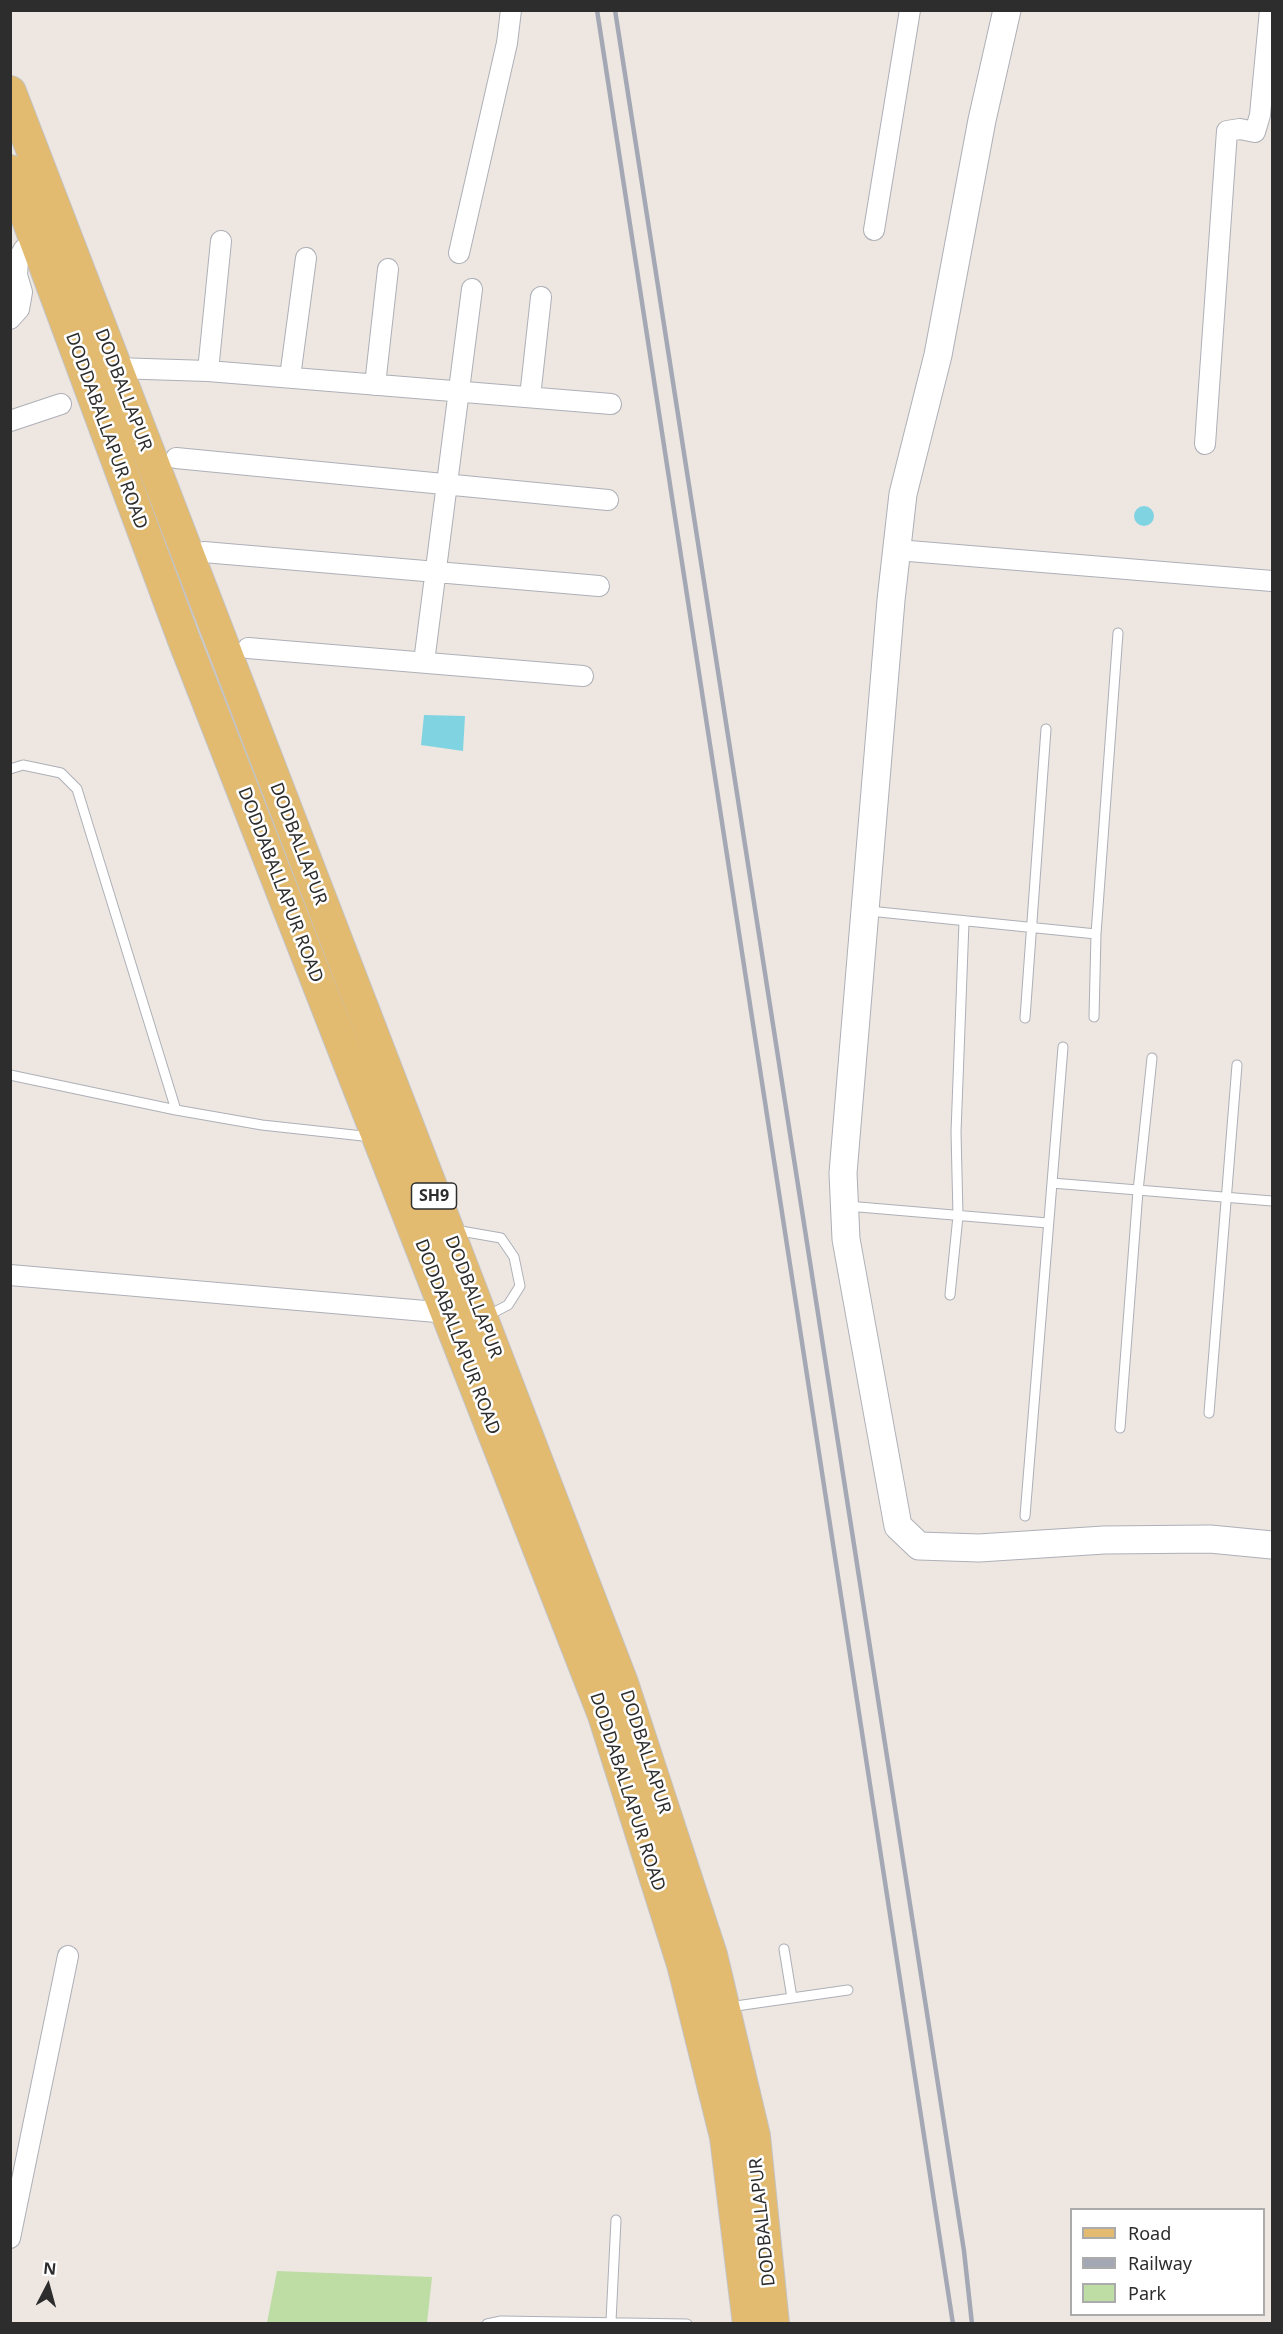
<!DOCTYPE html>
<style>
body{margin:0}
#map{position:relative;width:1283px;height:2334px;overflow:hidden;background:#ede6e1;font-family:"Noto Sans",sans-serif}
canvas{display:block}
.frame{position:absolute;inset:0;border:12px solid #2d2d2d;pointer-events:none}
.legend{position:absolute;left:1070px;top:2208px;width:195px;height:108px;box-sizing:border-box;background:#fff;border:2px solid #ababab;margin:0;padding:8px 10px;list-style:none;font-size:18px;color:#2d2d2d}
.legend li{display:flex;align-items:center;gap:12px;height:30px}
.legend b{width:30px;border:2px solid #ababab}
.north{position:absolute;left:18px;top:2256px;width:60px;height:60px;-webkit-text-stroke:4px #fff;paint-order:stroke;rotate:6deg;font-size:16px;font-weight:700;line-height:24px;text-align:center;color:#2d2d2d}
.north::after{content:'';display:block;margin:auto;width:21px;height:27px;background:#2d2d2d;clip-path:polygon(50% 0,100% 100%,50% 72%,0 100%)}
</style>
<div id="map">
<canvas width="1283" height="2334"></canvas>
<div class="frame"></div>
<ul class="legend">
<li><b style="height:8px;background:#e2ba70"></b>Road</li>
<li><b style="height:8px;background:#a4a8b5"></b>Railway</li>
<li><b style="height:16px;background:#bedda4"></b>Park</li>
</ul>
<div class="north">N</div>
</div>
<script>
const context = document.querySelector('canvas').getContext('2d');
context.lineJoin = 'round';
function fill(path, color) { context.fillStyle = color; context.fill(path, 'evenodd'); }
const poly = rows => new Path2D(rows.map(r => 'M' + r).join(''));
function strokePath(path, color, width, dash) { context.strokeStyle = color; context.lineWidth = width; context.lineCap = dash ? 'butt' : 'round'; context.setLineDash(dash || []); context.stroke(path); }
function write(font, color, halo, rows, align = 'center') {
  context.font = font + ' "Noto Sans",sans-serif'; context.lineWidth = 5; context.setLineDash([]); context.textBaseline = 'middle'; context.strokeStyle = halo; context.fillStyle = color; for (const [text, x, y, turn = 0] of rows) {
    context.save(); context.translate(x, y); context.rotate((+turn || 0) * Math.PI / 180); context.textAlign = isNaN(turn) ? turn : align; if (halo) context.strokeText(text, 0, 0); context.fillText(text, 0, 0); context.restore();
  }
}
fill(poly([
 [277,2271,432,2277,427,2323,267,2323]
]), '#bedda4');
fill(poly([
 '1134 516a10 10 0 1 1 20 0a10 10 0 1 1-20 0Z',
 [424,715,465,716,463,751,421,745]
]), '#80d4e2');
const lane = poly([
 [10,769,23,765,61,773,77,789,176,1110],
 [869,911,1096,934],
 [1094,1017,1096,934,1118,633],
 [1025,1018,1046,729],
 [10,1075,176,1110,262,1125,372,1137],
 [1052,1183,1272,1201],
 [847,1206,1048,1223],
 [455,1230,501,1238,514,1257,520,1286,508,1305,487,1316],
 [950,1295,958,1216,956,1132,964,922],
 [1209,1413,1237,1065],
 [1120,1428,1138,1191,1152,1058],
 [1025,1516,1063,1047],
 [784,1949,792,1998],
 [729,2007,848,1990],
 [611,2321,616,2220],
 [487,2324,501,2321,687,2324]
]);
const street = poly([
 [874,230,910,10],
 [459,253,507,43,511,10],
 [10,319,19,309,22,292,17,275,18,259,24,249,35,241],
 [115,368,208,371,611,404],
 [208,371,221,241],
 [290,377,306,258],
 [375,385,388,269],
 [530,397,541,297],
 [10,421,61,404],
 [1205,444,1227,131,1240,129,1255,132,1260,115,1270,10],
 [176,458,608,500],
 [897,550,1272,581],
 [204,552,599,586],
 [248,648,583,676],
 [424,662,472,289],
 [10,1275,448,1313],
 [10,2238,68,1956]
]);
const secondary = poly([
 [1007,10,982,120,938,355,903,494,891,600,843,1173,846,1239,898,1526,919,1546,979,1548,1104,1540,1210,1539,1272,1545]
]);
const primary = poly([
 [10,92,622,1683,711,1955,754,2136,773,2324],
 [10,171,184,640,604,1715,683,1964,726,2137,749,2324]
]);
strokePath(lane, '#adb0b7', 11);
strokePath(street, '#adb0b7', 22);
strokePath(secondary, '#adb0b7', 29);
strokePath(primary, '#c4c4c4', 34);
strokePath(lane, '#fff', 9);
strokePath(street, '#fff', 20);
strokePath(secondary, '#fff', 27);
strokePath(primary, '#e2ba70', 32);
strokePath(poly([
 [597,10,953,2324],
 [615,10,964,2251,972,2324]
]), '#a4a8b5', 4.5);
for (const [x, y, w] of [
 [434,1196,45]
]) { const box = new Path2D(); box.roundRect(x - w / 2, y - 13, w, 26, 4.5); context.fillStyle = '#fff'; context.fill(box); strokePath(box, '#2d2d2d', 1.5); }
write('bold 16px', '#2d2d2d', null, [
 ["SH9",434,1196]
]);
write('18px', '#2d2d2d', '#fff', [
 ["DODBALLAPUR",123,390,69],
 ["DODDABALLAPUR ROAD",106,431,70],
 ["DODBALLAPUR",298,844,69],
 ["DODDABALLAPUR ROAD",280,885,69],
 ["DODBALLAPUR",473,1297,69],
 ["DODDABALLAPUR ROAD",457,1337,69],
 ["DODBALLAPUR",645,1752,72],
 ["DODDABALLAPUR ROAD",627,1792,72],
 ["DODBALLAPUR",763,2222,-96]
]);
</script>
